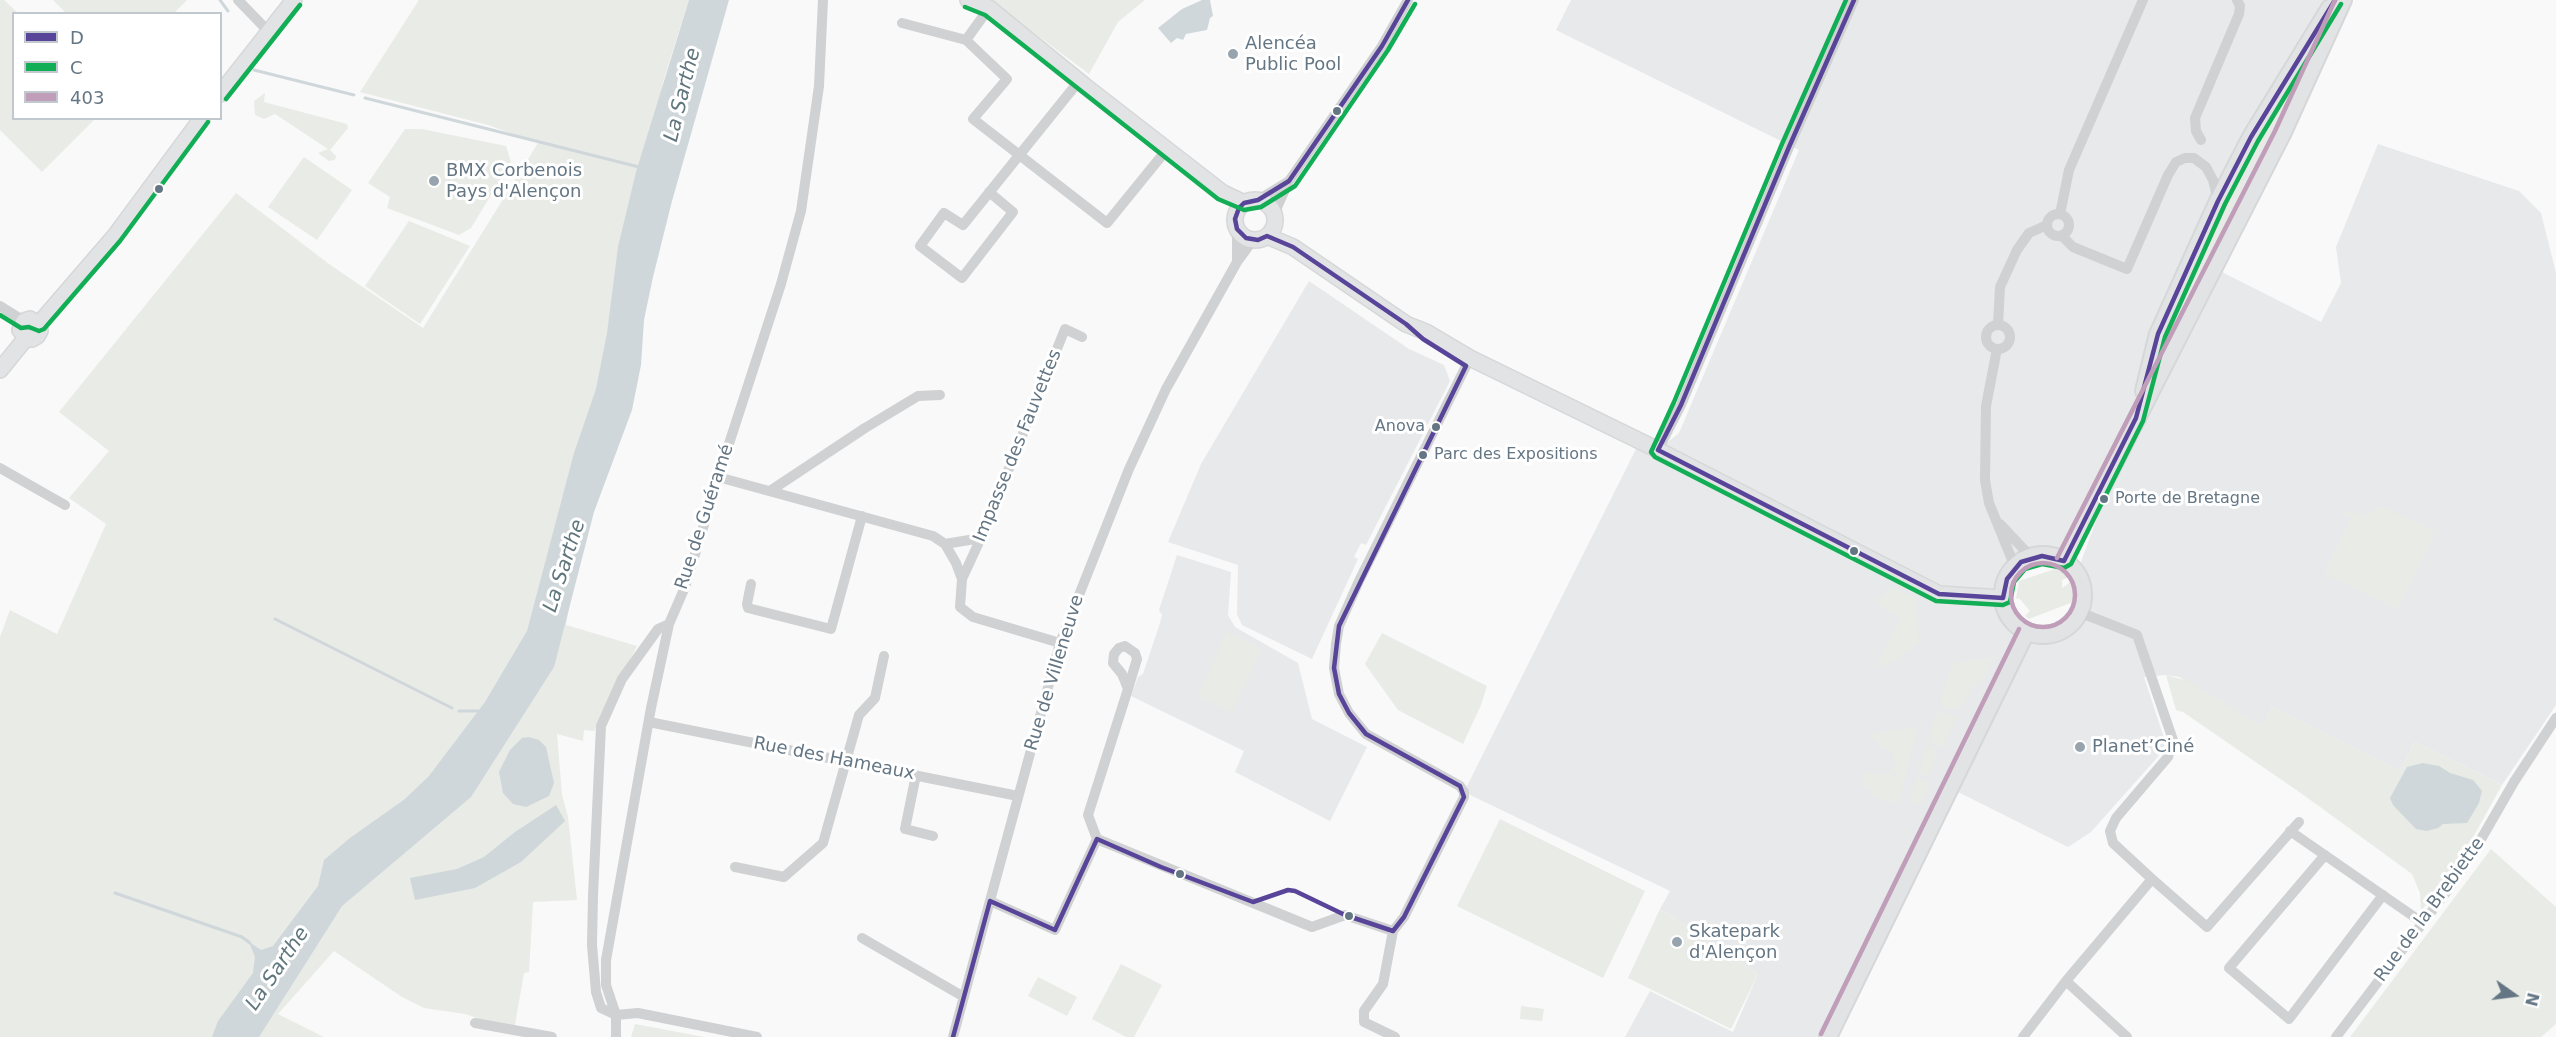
<!DOCTYPE html>
<meta charset="utf-8">
<style>
body{margin:0}
#map{position:relative;width:2556px;height:1037px;overflow:hidden;background:#f9f9f9;font-family:"DejaVu Sans",sans-serif}
canvas{display:block}
.legend{position:absolute;left:12px;top:12px;width:210px;height:108px;box-sizing:border-box;background:#fff;border:2px solid #c1c8ce;margin:0;padding:8px 10px;list-style:none;font-size:18px;color:#647684}
.legend li{display:flex;align-items:center;gap:12px;height:30px}
.legend b{width:30px;border:2px solid #c1c8ce}
.north{position:absolute;left:2484px;top:965px;width:60px;height:60px;-webkit-text-stroke:4px #fff;paint-order:stroke;rotate:104deg;font-size:16px;font-weight:700;line-height:24px;text-align:center;color:#647684}
.north::after{content:'';display:block;margin:auto;width:21px;height:27px;background:#647684;clip-path:polygon(50% 0,100% 100%,50% 72%,0 100%)}
</style>
<div id="map">
<canvas width="2556" height="1037"></canvas>
<ul class="legend">
<li><b style="height:8px;background:#584499"></b>D</li>
<li><b style="height:8px;background:#12ae56"></b>C</li>
<li><b style="height:8px;background:#c09eb9"></b>403</li>
</ul>
<div class="north">N</div>
</div>
<script>
const context = document.querySelector('canvas').getContext('2d');
context.lineJoin = 'round';
function fill(path, color) { context.fillStyle = color; context.fill(path, 'evenodd'); }
const poly = rows => new Path2D(rows.map(r => 'M' + r).join(''));
function strokePath(path, color, width, dash) { context.strokeStyle = color; context.lineWidth = width; context.lineCap = dash ? 'butt' : 'round'; context.setLineDash(dash || []); context.stroke(path); }
function write(font, color, halo, rows, align = 'center') {
  context.font = font + ' "DejaVu Sans",sans-serif'; context.lineWidth = 6; context.setLineDash([]); context.textBaseline = 'middle'; context.strokeStyle = halo; context.fillStyle = color; for (const [text, x, y, turn = 0] of rows) {
    context.save(); context.translate(x, y); context.rotate((+turn || 0) * Math.PI / 180); context.textAlign = isNaN(turn) ? turn : align; if (halo) context.strokeText(text, 0, 0); context.fillText(text, 0, 0); context.restore();
  }
}
fill(poly([
 [1571,0,2344,0,2058,558,2037,556,2021,562,2010,573,2003,592,2009,616,2018,627,2032,634,2055,633,2072,623,2076,617,2084,598,2075,572,2079,567,2123,448,2214,268,2321,322,2341,283,2336,247,2378,144,2519,191,2541,213,2556,273,2556,705,2502,785,2415,742,2400,771,2272,707,2262,727,2179,677,2166,675,2144,677,2165,741,2163,751,2091,832,2068,847,1950,788,1828,1037,1625,1037,1650,991,1733,1032,1758,974,1660,909,1670,891,1464,792,1640,441,1658,450,1679,433,1799,150,1556,30],
 [1309,281,1409,349,1444,365,1450,381,1366,545,1361,543,1354,557,1358,559,1312,659,1242,625,1237,614,1238,565,1168,542,1201,464],
 [1177,555,1231,572,1228,615,1235,627,1298,663,1312,719,1367,747,1330,821,1235,772,1244,751,1131,696,1138,677,1143,674,1160,623,1162,615,1159,610]
]), '#e8e9ea');
fill(poly([
 [0,0,4,0,18,13,14,14,14,118,95,119,42,172,0,130],
 [53,0,187,0,174,13,67,14],
 [419,0,689,0,663,82,566,625,637,646,594,731,584,730,583,741,557,734,562,795,568,817,577,900,533,902,529,972,524,973,514,1030,465,1014,424,1008,402,997,334,951,278,1014,324,1037,0,1037,0,637,10,610,57,634,106,524,69,498,109,451,59,412,236,193,329,264,423,328,538,143,488,125,360,92],
 [990,0,1145,0,1118,22,1089,74],
 [2319,37,2256,181,2250,179,2253,172,2243,167],
 [265,93,264,102,347,124,348,128,330,150,336,156,335,160,329,161,318,153,328,149,275,114,264,119,255,115,254,101],
 [405,129,422,129,506,146,511,162,471,228,459,235,387,208,390,197,368,183],
 [304,157,352,190,317,240,268,207],
 [2240,171,2245,174,2242,181,2253,186,2166,359,2159,354,2167,330],
 [409,221,470,246,420,324,365,286],
 [2378,505,2436,532,2397,609,2324,574,2352,518,2345,515,2346,511,2366,516,2375,511],
 [2058,568,2069,577,2062,580,2062,588,2072,581,2073,602,2029,619,2025,616,2030,611,2019,598,2016,599,2019,581],
 [1892,587,1915,597,1919,643,1888,665,1880,666,1877,664,1901,616,1884,608,1877,601],
 [1227,632,1262,649,1232,712,1197,696],
 [1382,633,1487,686,1481,705,1463,744,1398,710,1365,664],
 [1994,657,1979,684,1973,686,1961,709,1939,707,1952,663],
 [2166,675,2188,681,2262,727,2272,707,2400,771,2415,742,2502,785,2462,857,2421,911,2420,893,2412,874,2305,796,2183,712,2176,710],
 [1937,712,1957,717,1942,748,1928,740],
 [1918,726,1898,804,1869,795,1871,789,1861,783,1868,771,1875,774,1887,773,1896,777,1898,775,1891,771,1895,762,1892,753,1875,741,1870,735],
 [1927,745,1938,754,1928,776,1918,774],
 [1917,778,1929,784,1922,803,1909,801],
 [1500,819,1645,891,1603,978,1457,906],
 [2491,849,2556,907,2556,1024,2541,1037,2350,1037],
 [1660,909,1758,974,1731,1029,1628,978],
 [1121,964,1162,985,1134,1037,1126,1037,1092,1019],
 [1038,977,1077,997,1067,1016,1028,996],
 [1521,1006,1544,1009,1542,1021,1520,1019],
 [635,1024,704,1037,631,1037]
]), '#e8ebe6');
fill(poly([
 [689,0,729,0,672,201,653,277,644,320,641,365,632,410,594,512,554,667,471,797,342,906,259,1037,212,1037,218,1021,253,973,255,957,249,942,261,950,273,946,318,886,324,860,350,838,405,799,429,776,485,702,527,631,574,453,596,389,607,333,618,247,636,172],
 [1202,0,1210,0,1213,16,1210,18,1207,30,1186,34,1183,40,1177,38,1171,43,1158,28,1182,9],
 [529,737,539,740,546,747,554,783,549,796,526,807,513,804,503,793,499,772,510,750,522,738],
 [2423,763,2439,766,2450,773,2473,780,2482,791,2479,803,2467,823,2443,824,2438,828,2427,831,2416,829,2393,805,2390,798,2407,767],
 [556,805,565,821,521,862,475,888,415,900,410,878,457,869,484,857,515,832]
]), '#d0d7db');
strokePath(poly([
 [220,0,228,11],
 [254,70,354,95],
 [365,98,639,167],
 [275,619,452,708],
 [459,711,482,711],
 [115,893,242,937,250,943]
]), '#d0d7db', 3);
const secondary = poly([
 [968,0,989,8,1085,86,1223,193,1244,203],
 [220,94,294,0],
 '1235 220a20 20 0 1 1 40 0a20 20 0 1 1-40 0Z',
 [1267,236,1293,247,1406,324,1426,332,1470,358,1650,446,1939,594,2003,598],
 [26,338,32,339,37,336,40,331,39,324,114,237,202,118],
 [26,338,20,330,24,321,30,319,39,324],
 [0,370,26,338]
]);
const primary = poly([
 [2144,391,2158,334,2218,201,2251,137,2330,8],
 '2003 595a40 40 0 1 1 80 0a40 40 0 1 1-80 0Z',
 [2064,561,2282,134,2343,0],
 [1828,1037,2026,632]
]);
strokePath(secondary, '#d6d7d8', 18);
strokePath(primary, '#d6d7d8', 20);
strokePath(poly([
 [238,0,268,31],
 [902,23,966,40,1007,79,973,119,1107,223,1168,148],
 [966,40,989,8],
 [2201,140,2196,131,2195,118,2239,14,2240,6,2237,0],
 [989,192,1013,212,962,278,920,246,944,213,963,225,1079,81],
 [1258,200,1289,181],
 '2047 225a11 11 0 1 1 22 0a11 11 0 1 1-22 0Z',
 [1274,214,1289,181,1382,46,1408,0],
 [2060,214,2069,170,2143,0],
 [1237,229,1237,262],
 [2062,236,2073,247,2127,269,2168,175,2176,162,2185,158,2194,158,2206,167,2213,180,2218,200],
 [0,306,24,321],
 '1986 337a12 12 0 1 1 24 0a12 12 0 1 1-24 0Z',
 [1998,325,2000,287,2017,250,2029,233,2047,225],
 [1997,349,1986,406,1985,480,1989,503,2015,567],
 [1658,450,1681,405,1789,147,1854,0],
 [0,468,65,505],
 [718,477,933,536,945,544,956,563,962,579,960,607,973,617,1060,643],
 [770,491,865,428,918,396,940,395],
 [2000,524,2031,557],
 [945,544,981,538],
 [962,579,981,538,1065,329,1082,337],
 [751,584,747,604,748,608,831,629,862,516],
 [2079,612,2137,635,2173,740,2168,757,2116,818,2110,831,2113,843,2152,879,2066,981,2127,1037],
 [669,624,658,629,622,679,601,726,593,895,592,945,596,992,601,1008,616,1015,638,1013,757,1037],
 [649,722,1018,796],
 [916,775,905,829,933,836],
 [2290,831,2423,923],
 [1097,839,1312,927,1345,915,1393,931],
 [2325,855,2229,968,2289,1019,2383,895],
 [735,867,784,877,823,843,859,715,875,698,884,656],
 [2152,879,2207,927,2299,822],
 [990,901,1055,930,1097,839,1088,815,1128,689,1137,659,1135,653,1125,646,1119,648,1114,654,1113,663,1122,674,1128,689],
 [1393,931,1404,917,1464,797,1464,792,1460,786,1366,734,1349,713,1339,694,1334,668,1336,644,1339,626,1359,581,1470,358],
 [1393,931,1383,984,1364,1011,1364,1022,1395,1037],
 [862,938,964,997],
 [475,1023,552,1037],
 [616,1037,616,1015,606,985,606,960,651,708,669,624,685,587,724,459,781,284,801,211,819,86,823,0],
 [953,1037,1060,643,1129,469,1166,389,1237,262,1253,240],
 [2023,1037,2066,981],
 [2336,1037,2450,887,2480,841,2514,782,2556,718]
]), '#cfd1d2', 10);
strokePath(secondary, '#e2e3e4', 15);
strokePath(primary, '#e2e3e4', 16);
strokePath(poly([
 [1854,0,1789,147,1681,405,1658,450,1939,594,2003,598,2007,579,2021,562,2042,556,2064,561,2136,418,2158,334,2218,201,2251,137,2335,0],
 [953,1037,990,901,1055,930,1097,839,1161,867,1253,902,1288,890,1295,891,1345,915,1393,931,1404,917,1464,797,1460,786,1366,734,1349,713,1339,694,1334,668,1339,626,1466,366,1423,339,1406,324,1293,247,1267,236,1258,240,1246,238,1237,229,1235,219,1239,208,1244,203,1258,200,1289,181,1382,46,1408,0]
]), '#584499', 4.5);
strokePath(poly([
 [1846,0,1782,144,1674,402,1651,452,1655,457,1936,601,2003,605,2010,602,2014,582,2025,569,2042,564,2064,568,2071,564,2143,421,2165,337,2225,204,2258,141,2341,4],
 [965,7,985,15,1218,199,1244,210,1261,207,1295,186,1388,50,1415,4],
 [226,99,300,5],
 [0,315,21,328,29,327,39,331,44,329,120,241,208,122]
]), '#12ae56', 4.5);
strokePath(poly([
 [2057,558,2275,131,2335,0],
 '2011 595a32 32 0 1 1 64 0a32 32 0 1 1-64 0Z',
 [1821,1034,2019,629]
]), '#c09eb9', 4.5);
for (const [x, y, r, color] of [
 [1233,54,6,"#98a4ad"],
 [1337,111,5,"#647684"],
 [434,181,6,"#98a4ad"],
 [159,189,5,"#647684"],
 [1436,427,5,"#647684"],
 [1423,455,5,"#647684"],
 [2104,499,5,"#647684"],
 [1854,551,5,"#647684"],
 [2080,747,6,"#98a4ad"],
 [1180,874,5,"#647684"],
 [1349,916,5,"#647684"],
 [1677,942,6,"#98a4ad"]
]) { const dot = new Path2D(); dot.arc(x, y, r, 0, 2 * Math.PI); context.fillStyle = color; context.fill(dot); strokePath(dot, '#fff', 2); }
write('16px', '#647684', '#fff', [
 ["Anova",1425,427,"right"],
 ["Parc des Expositions",1434,455],
 ["Porte de Bretagne",2115,499]
], 'left');
write('18px', '#647684', '#fff', [
 ["Alencéa",1245,44],
 ["Public Pool",1245,65],
 ["BMX Corbenois",446,171],
 ["Pays d'Alençon",446,192],
 ["Planet’Ciné",2092,747],
 ["Skatepark",1689,932],
 ["d'Alençon",1689,953]
], 'left');
write('18px', '#647684', '#fff', [
 ["Impasse des Fauvettes",1018,446,-68],
 ["Rue de Guéramé",705,517,-72],
 ["Rue de Villeneuve",1055,673,-73],
 ["Rue des Hameaux",834,759,11],
 ["Rue de la Brebiette",2430,910,-54]
]);
write('italic 20px', '#5f767d', '#fff', [
 ["La Sarthe",683,95,-76],
 ["La Sarthe",565,566,-72],
 ["La Sarthe",278,969,-56]
]);
</script>
